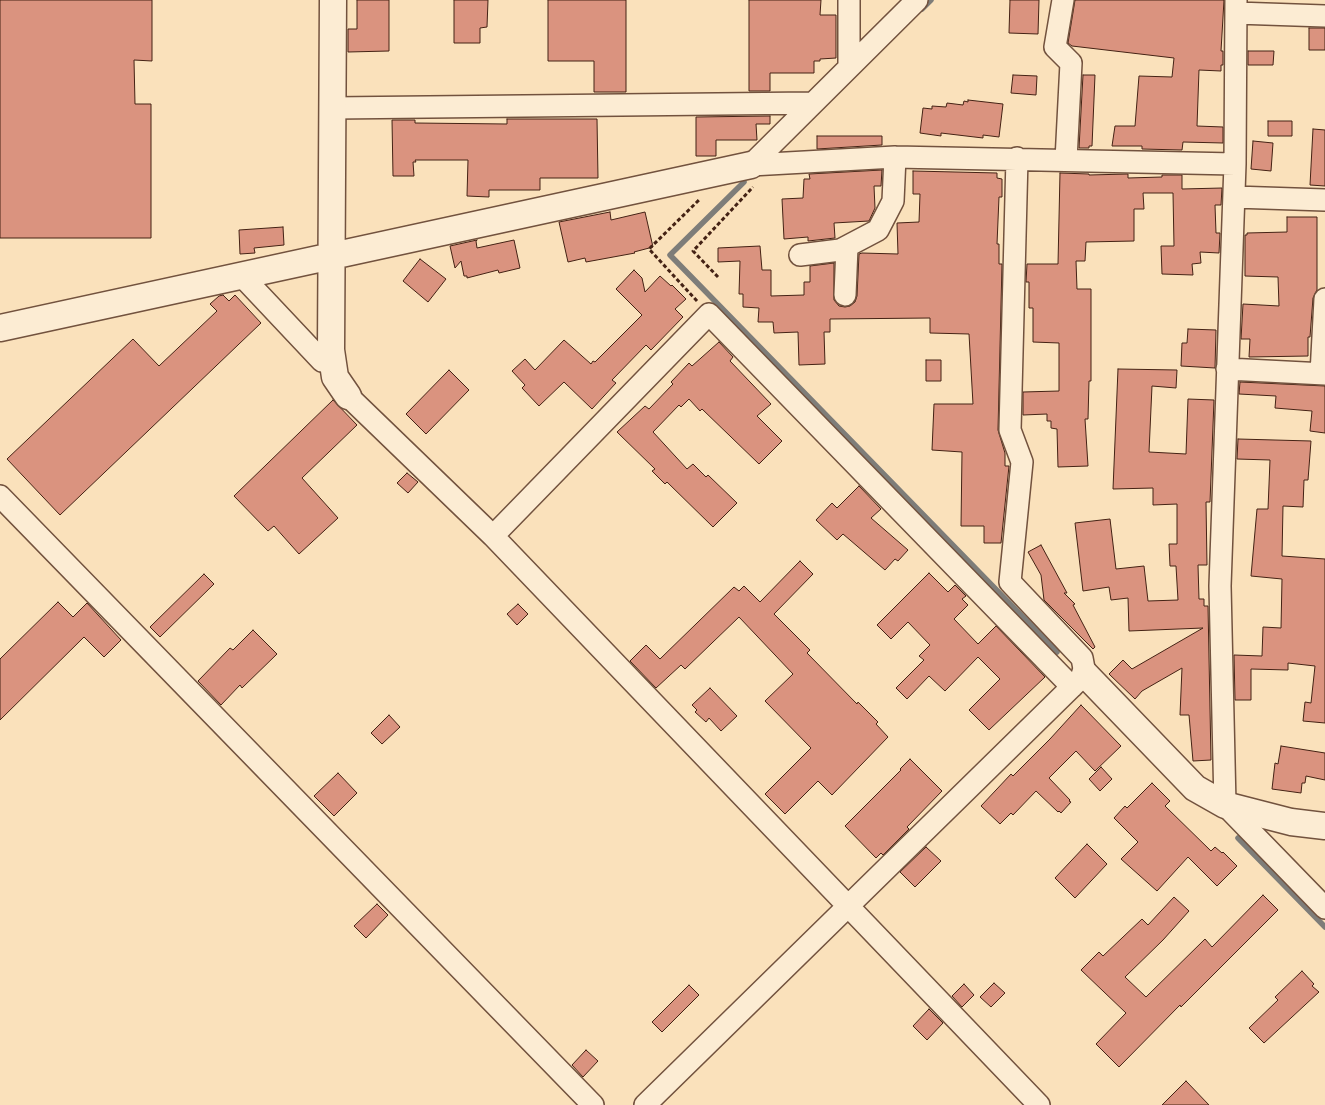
<!DOCTYPE html>
<style>
body{margin:0}
canvas{display:block;background:#fae1bb}
</style>
<canvas width="1325" height="1105"></canvas>
<script>
const context = document.querySelector('canvas').getContext('2d');
context.lineJoin = 'round';
const poly = rows => new Path2D(rows.map(r => 'M' + r).join(''));
function strokePath(path, color, width, dash) { context.strokeStyle = color; context.lineWidth = width; context.lineCap = dash ? 'butt' : 'round'; context.setLineDash(dash || []); context.stroke(path); }
function fill(path, color) { context.fillStyle = color; context.fill(path, 'evenodd'); }
strokePath(poly([
 [922,9,931,0],
 [744,182,670,255,1057,652],
 [1238,838,1325,927]
]), '#7e7d79', 5.5);
const building = poly([
 [0,0,152,0,152,61,134,60,135,104,151,104,151,238,0,238,0,0],
 [357,0,389,0,389,51,348,52,348,29,357,29,357,0],
 [454,0,488,0,487,27,480,28,480,43,454,43,454,0],
 [548,0,626,0,626,92,594,92,594,61,548,61,548,0],
 [749,0,821,0,820,15,836,15,836,58,820,59,820,61,814,61,814,73,770,73,770,91,749,91,749,0],
 [1010,0,1039,0,1038,34,1009,33,1010,0],
 [1075,0,1224,0,1221,51,1223,51,1223,65,1221,65,1221,71,1199,70,1197,126,1223,127,1223,143,1183,142,1182,150,1142,149,1142,146,1112,146,1115,126,1135,126,1139,76,1172,77,1174,58,1072,46,1068,43,1075,0],
 [1309,28,1325,28,1325,50,1309,50,1309,28],
 [1248,51,1274,51,1273,65,1248,65,1248,51],
 [1013,75,1037,76,1036,95,1011,93,1013,75],
 [1083,75,1095,75,1092,146,1089,146,1089,148,1079,148,1083,75],
 [968,100,1003,104,999,137,983,135,983,138,941,133,941,136,920,133,923,108,932,109,932,106,946,107,947,103,963,105,964,101,968,102,968,100],
 [770,116,770,124,756,124,757,140,716,140,716,156,696,156,696,117,770,116],
 [507,119,597,119,598,178,540,178,540,190,489,190,489,197,467,196,468,160,415,160,416,162,413,162,414,176,393,176,392,120,415,120,415,123,507,124,507,119],
 [1268,121,1292,121,1292,136,1268,136,1268,121],
 [1313,129,1325,130,1325,186,1310,185,1313,129],
 [817,136,882,136,882,145,817,149,817,136],
 [1253,141,1273,143,1271,171,1251,169,1253,141],
 [882,170,881,186,874,186,875,208,869,221,834,223,835,238,808,241,808,237,784,239,782,199,803,198,804,179,810,179,809,174,882,170],
 [913,171,997,173,997,178,1002,179,1002,197,999,197,997,244,999,244,999,264,1002,264,998,430,1005,453,1005,466,1009,466,1001,543,984,543,984,526,961,526,962,452,932,450,934,404,973,404,969,334,930,333,930,318,830,319,830,332,824,332,825,364,799,365,798,332,774,333,773,322,758,322,759,308,743,307,743,294,739,294,740,261,718,262,718,248,760,246,762,270,771,270,771,296,804,295,804,282,810,282,810,266,834,263,834,300,839,306,845,307,850,306,855,302,857,296,859,254,862,253,898,254,897,223,919,222,920,194,913,194,913,171],
 [1060,173,1089,174,1089,175,1128,174,1128,178,1162,177,1162,175,1182,175,1182,189,1222,188,1221,205,1215,205,1216,233,1220,233,1219,253,1200,252,1201,263,1192,264,1193,275,1162,274,1161,246,1174,246,1173,193,1143,193,1144,209,1134,209,1134,241,1086,242,1085,261,1076,261,1077,289,1091,289,1091,381,1089,381,1088,419,1085,419,1088,466,1058,467,1057,429,1051,428,1051,421,1047,421,1047,414,1023,415,1023,392,1059,391,1059,343,1033,342,1033,308,1029,308,1029,282,1026,282,1027,264,1058,264,1060,173],
 [610,212,611,220,645,212,653,247,634,252,635,253,586,262,585,258,568,262,559,222,610,212],
 [1287,217,1317,217,1317,290,1313,298,1310,337,1308,337,1308,356,1249,357,1250,339,1241,339,1243,304,1279,306,1278,277,1245,276,1245,235,1247,235,1247,233,1287,232,1287,217],
 [283,227,284,245,254,248,255,253,240,254,239,230,283,227],
 [477,240,476,241,477,248,514,240,520,268,499,273,498,270,467,278,467,276,464,276,461,261,455,268,450,246,477,240],
 [420,259,446,279,428,302,403,281,420,259],
 [634,270,642,278,645,292,660,276,671,286,672,285,686,299,675,309,683,317,651,350,646,345,612,380,616,383,592,409,564,382,539,406,522,388,525,385,512,371,525,359,535,370,564,340,591,364,593,361,595,362,642,315,616,289,634,270],
 [223,295,229,301,235,295,261,323,60,515,7,459,133,339,159,366,217,311,210,304,219,296,223,295],
 [1188,329,1216,330,1215,368,1181,366,1182,343,1187,343,1188,329],
 [719,342,733,357,730,361,771,404,757,416,782,441,759,464,702,409,700,411,689,399,681,407,679,405,653,432,687,469,693,464,706,477,708,475,737,503,713,527,667,482,665,484,652,471,655,469,617,432,645,406,649,409,673,384,671,382,689,363,692,366,719,342],
 [926,360,941,360,941,381,926,381,926,360],
 [1118,369,1177,370,1176,388,1152,386,1149,452,1186,454,1188,399,1214,400,1210,502,1206,502,1207,565,1198,565,1199,599,1204,599,1204,606,1208,606,1211,760,1193,761,1189,715,1180,715,1182,668,1142,691,1135,699,1109,674,1123,660,1132,669,1203,628,1129,631,1128,598,1111,600,1109,587,1083,591,1075,523,1110,519,1116,569,1144,566,1148,601,1178,600,1176,566,1170,566,1169,544,1177,544,1177,504,1153,505,1153,488,1113,489,1118,369],
 [449,370,469,390,426,434,406,414,449,370],
 [1240,382,1325,386,1325,433,1310,431,1312,411,1275,408,1276,396,1239,394,1240,382],
 [333,400,357,425,302,478,338,518,299,554,274,526,268,531,234,496,333,400],
 [1238,439,1311,441,1308,480,1304,480,1303,507,1283,506,1282,556,1325,559,1325,723,1303,721,1305,702,1311,703,1315,666,1288,663,1288,670,1251,669,1251,700,1235,700,1234,655,1262,656,1263,627,1281,628,1282,579,1251,576,1257,509,1268,509,1270,460,1237,459,1238,439],
 [407,473,418,482,408,493,397,483,407,473],
 [859,486,881,509,871,518,908,550,898,561,895,559,885,570,843,534,837,540,816,520,832,503,837,508,859,486],
 [1041,545,1067,593,1064,593,1075,604,1073,605,1095,647,1093,649,1044,600,1041,575,1028,552,1041,545],
 [800,561,813,574,774,614,810,650,807,653,857,704,858,702,878,722,876,724,888,737,832,795,818,781,785,814,765,794,811,748,765,701,793,674,739,617,685,669,681,665,656,688,630,661,646,645,660,659,734,587,739,591,744,586,760,602,800,561],
 [929,573,948,592,955,585,966,596,962,599,968,605,954,619,978,644,996,626,1045,677,989,730,969,710,1000,679,978,657,945,691,929,676,907,699,896,688,924,660,919,656,930,645,908,622,891,639,877,625,929,573],
 [204,574,214,584,160,637,150,627,204,574],
 [58,602,73,617,87,603,121,640,104,657,84,637,0,720,0,659,58,602],
 [518,604,528,614,517,625,507,614,518,604],
 [253,630,277,654,242,688,240,685,221,705,198,681,230,648,233,650,253,630],
 [710,688,737,716,721,731,709,718,706,722,695,712,697,710,692,705,710,688],
 [1081,705,1121,746,1095,771,1076,751,1049,778,1070,800,1069,801,1071,802,1061,813,1059,811,1058,812,1036,791,1013,815,1011,813,1000,824,981,806,1011,774,1013,776,1050,739,1081,705],
 [389,715,400,727,382,744,371,733,389,715],
 [1281,746,1325,753,1325,780,1306,776,1305,783,1302,783,1301,793,1272,789,1275,763,1278,764,1281,746],
 [910,759,942,791,907,827,909,829,883,855,881,853,876,858,845,826,901,770,900,769,910,759],
 [1101,767,1112,779,1100,791,1089,779,1101,767],
 [338,773,357,793,334,816,314,796,338,773],
 [1152,783,1170,801,1165,806,1211,851,1215,847,1222,853,1223,852,1237,866,1217,886,1188,857,1157,891,1121,859,1138,842,1114,818,1125,806,1127,808,1152,783],
 [1087,844,1107,864,1075,898,1055,878,1087,844],
 [926,847,941,861,915,887,900,872,926,847],
 [1263,895,1278,910,1181,1007,1180,1005,1119,1067,1096,1044,1126,1013,1081,970,1099,952,1103,956,1142,919,1148,925,1174,897,1189,911,1163,940,1125,977,1146,997,1205,939,1212,947,1263,895],
 [377,904,388,915,366,938,354,926,377,904],
 [1302,971,1314,984,1312,986,1319,992,1264,1043,1249,1028,1278,1000,1275,997,1302,971],
 [994,983,1005,993,991,1007,980,997,994,983],
 [964,984,974,995,962,1007,952,996,964,984],
 [689,985,699,995,662,1032,652,1022,689,985],
 [929,1009,943,1023,927,1040,913,1026,929,1009],
 [586,1050,598,1061,583,1077,572,1065,586,1050],
 [1186,1081,1209,1105,1162,1105,1186,1081]
]);
fill(building, '#da937f');
strokePath(building, '#442214', 1);
const minor = poly([
 [849,0,849,67],
 [1063,0,1055,47,1071,63,1066,160],
 [1236,0,1235,164,1220,586,1225,805,1325,908],
 [1236,13,1325,16],
 [332,108,813,103],
 [751,165,895,157,1235,164],
 [751,165,917,0],
 [1234,197,1325,200],
 [800,255,840,250,878,230,893,201,895,157],
 [241,275,322,361],
 [845,295,847,247],
 [1227,369,1325,374],
 [1321,374,1325,299],
 [348,396,493,536,1039,1105],
 [0,496,593,1105],
 [493,536,709,314,1072,687],
 [645,1105,1085,674,1082,658,1010,582,1022,462,1010,430,1017,158]
]);
const tertiary = poly([
 [333,0,331,350,335,377,348,396],
 [0,328,751,165],
 [1085,674,1195,788,1225,805,1291,822,1325,826]
]);
strokePath(minor, '#72523e', 24);
strokePath(tertiary, '#72523e', 29);
strokePath(poly([
 [718,277,693,251,753,187],
 [697,301,649,249,700,199]
]), '#442214', 3, [4, 2.5]);
strokePath(minor, '#fcecd3', 21);
strokePath(tertiary, '#fcecd3', 26);
</script>
